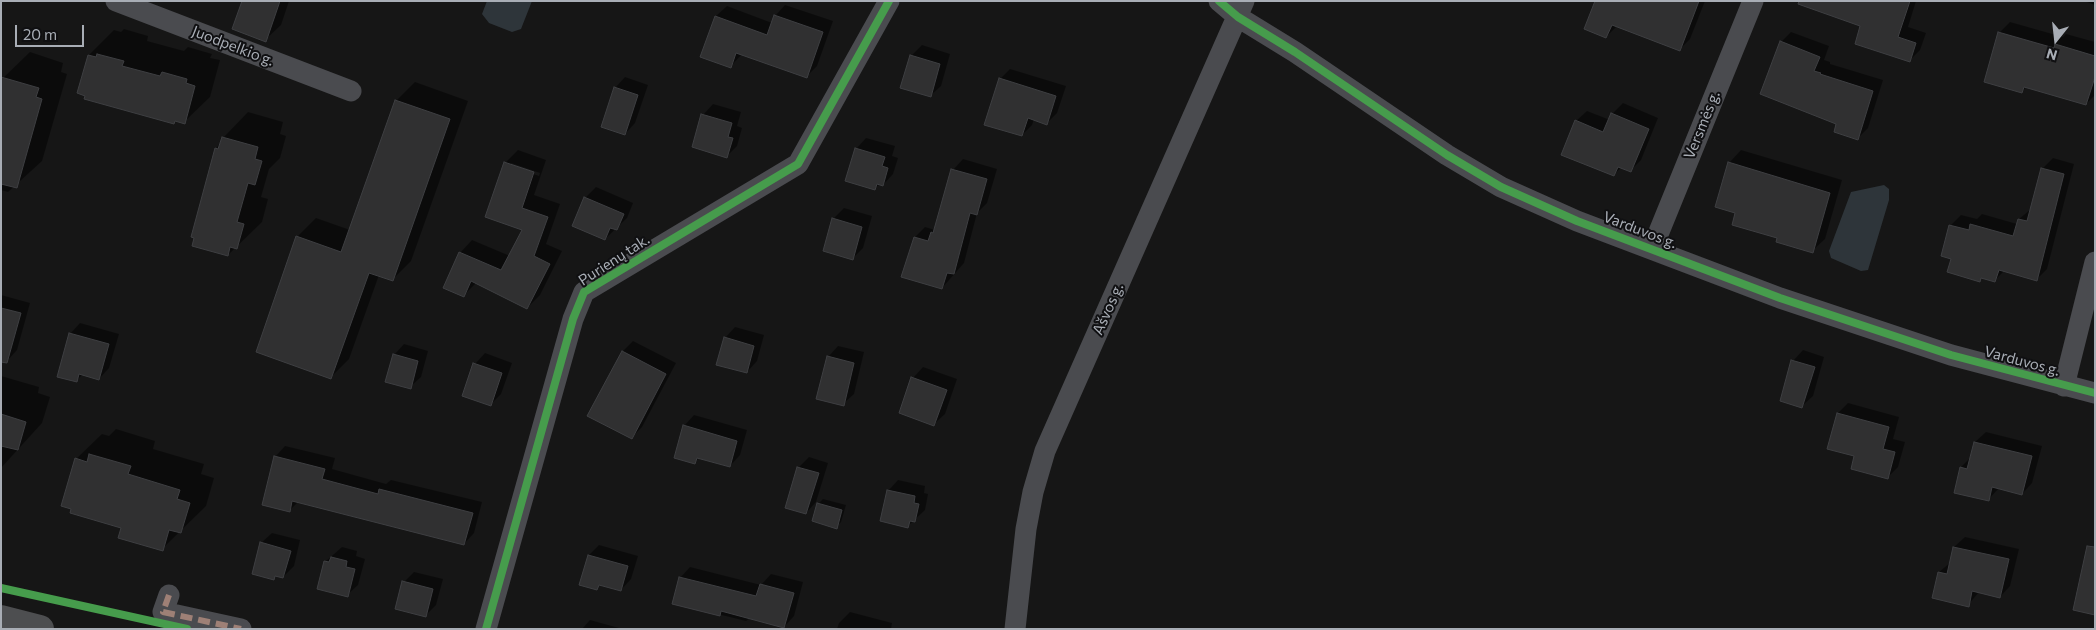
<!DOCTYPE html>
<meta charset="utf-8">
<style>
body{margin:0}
#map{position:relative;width:2096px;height:630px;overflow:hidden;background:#161616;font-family:Commissioner,sans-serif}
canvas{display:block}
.frame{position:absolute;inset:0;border:2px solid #a8adb5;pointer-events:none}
.north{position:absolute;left:2031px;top:15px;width:50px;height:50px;-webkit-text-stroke:4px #101012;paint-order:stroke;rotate:196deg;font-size:14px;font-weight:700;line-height:20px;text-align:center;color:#a8adb5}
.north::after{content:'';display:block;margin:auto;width:18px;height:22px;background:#a8adb5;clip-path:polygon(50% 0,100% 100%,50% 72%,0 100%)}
.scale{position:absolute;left:15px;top:25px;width:69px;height:22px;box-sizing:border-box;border:2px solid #a8adb5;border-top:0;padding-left:6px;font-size:15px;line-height:18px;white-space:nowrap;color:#a8adb5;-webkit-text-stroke:4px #101012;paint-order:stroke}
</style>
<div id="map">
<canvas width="2096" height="630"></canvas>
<div class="frame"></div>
<div class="north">N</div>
<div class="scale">20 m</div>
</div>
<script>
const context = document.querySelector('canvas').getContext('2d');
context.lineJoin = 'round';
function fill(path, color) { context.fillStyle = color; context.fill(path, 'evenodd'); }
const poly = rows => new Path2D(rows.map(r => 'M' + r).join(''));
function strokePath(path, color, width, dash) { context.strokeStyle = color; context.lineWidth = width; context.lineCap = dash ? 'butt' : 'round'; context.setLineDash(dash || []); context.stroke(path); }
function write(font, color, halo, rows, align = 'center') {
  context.font = font + ' Commissioner,sans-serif'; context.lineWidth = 4; context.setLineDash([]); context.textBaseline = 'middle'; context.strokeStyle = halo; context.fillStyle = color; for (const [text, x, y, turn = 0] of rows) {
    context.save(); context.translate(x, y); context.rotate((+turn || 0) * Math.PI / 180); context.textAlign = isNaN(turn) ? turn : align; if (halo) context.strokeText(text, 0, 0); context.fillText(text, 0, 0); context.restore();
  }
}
fill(poly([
 [487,1,532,1,521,29,512,32,489,23,482,14],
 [1884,185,1889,189,1889,200,1868,270,1861,271,1831,258,1829,251,1851,192]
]), '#2e353a');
fill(poly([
 [243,1,289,1,281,25,265,40],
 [1596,1,1705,1,1690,39,1680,49,1617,26,1606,37],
 [1916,1,1908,27,1926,33,1920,50,1910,60,1862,25,1797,2],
 [2084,1,2095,1,2095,5],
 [785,5,833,21,817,66,807,76,742,54,731,66,702,56,716,16,727,6,772,23,775,16],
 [2010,22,2063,37,2066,34,2095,42,2095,95,2086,104,2027,86,2022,92,1999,33],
 [124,29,148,36,147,41,184,51,188,47,212,54,210,58,220,60,210,97,184,122,177,120,174,123,89,55,114,30,121,32],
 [1791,32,1829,46,1824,60,1830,62,1830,64,1883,80,1868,128,1858,138,1838,123,1781,42],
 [922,45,950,54,941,86,930,96,911,56],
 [30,52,63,63,61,72,67,74,42,161,8,192,1,190,1,80],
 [1010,69,1066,86,1057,113,1047,123,1034,119,1032,125,1022,135,1000,79],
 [625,77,648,85,635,123,625,134,615,88],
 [415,82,468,101,411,261,392,280,379,275,349,359,330,378,297,237,316,218,350,230,396,101],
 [1623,103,1658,118,1641,160,1631,170,1622,167,1613,175,1576,121,1587,111,1610,120,1612,114],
 [713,104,741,112,737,126,742,128,737,146,727,156,703,115],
 [248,112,283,122,280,134,286,136,280,158,269,169,261,197,268,199,262,222,228,255,216,149,223,138],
 [866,138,895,146,892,156,898,158,893,174,883,185,880,184,875,188,856,149],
 [518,150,546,160,534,195,560,204,546,244,562,251,540,295,527,308,477,282,464,295,460,253,472,240,510,256,523,229,505,163],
 [511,163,540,173,539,176,511,166],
 [1741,150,1842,180,1825,239,1812,251,1779,237,1737,212,1729,163],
 [2053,158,2074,164,2047,269,2037,279,2005,270,1995,280,1983,277,1980,280,1952,258,1942,255,1951,225,1961,215,1977,219,1982,214,2017,224,2019,219,2031,209,2042,169],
 [963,159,997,169,987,203,977,213,964,263,942,288,915,237,925,227,935,230,953,170],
 [596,187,633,203,627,218,605,239,585,198],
 [844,208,872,216,863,248,853,258,833,219],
 [1,295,30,303,17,350,7,361,1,359],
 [80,323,119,334,109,368,99,379,83,374,76,381,70,334],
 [735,327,764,335,757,361,747,372,725,338],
 [633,341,676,363,642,427,632,437,623,351],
 [404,344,428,351,421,377,410,387,394,355],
 [838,346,864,352,854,394,843,404,828,357],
 [1803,350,1824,357,1813,396,1802,406,1793,361],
 [485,353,512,363,501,394,491,404,475,364],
 [923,367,957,379,945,414,934,424,913,378],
 [1,376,39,387,38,393,50,397,42,423,1,468],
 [1848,403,1899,417,1893,439,1905,442,1898,467,1888,477,1856,455,1838,413],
 [694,415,747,430,740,455,730,466,700,457,695,462,684,426],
 [116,429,155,441,153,449,204,464,201,474,214,478,206,506,162,549,122,527,76,459,102,434,109,436],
 [1986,432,2042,446,2032,483,2022,494,1999,488,1988,500,1955,492,1961,467,1971,457,1975,442],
 [285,446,335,458,332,469,386,484,391,480,482,502,474,533,464,544,299,501,289,511,275,457],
 [809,457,828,463,816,502,806,513,798,468],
 [898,480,925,486,924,493,928,494,925,510,908,526,888,491],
 [823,499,846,505,841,522,836,527,818,504],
 [272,533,300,540,294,566,283,577,277,575,274,578,261,543],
 [1965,537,2019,549,2010,586,2000,597,1979,592,1968,605,1939,572,1951,562,1954,547],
 [599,545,638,556,631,579,621,590,601,584,597,588,589,555],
 [342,547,357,551,356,556,365,559,358,585,347,595,325,562],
 [690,567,761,585,771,574,803,582,794,616,784,627,750,618,746,621,673,603,680,578],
 [414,572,443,579,436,605,426,615,404,582],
 [850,612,892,623,891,629,837,629,839,623],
 [590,620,619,628,619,629,582,629]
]), '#0007');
const building = poly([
 [242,1,280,1,266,42,232,29,242,1],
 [1595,1,1699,1,1680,51,1612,25,1606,38,1584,29,1595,1],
 [1799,1,1910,1,1898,37,1916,43,1910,62,1855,44,1860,26,1798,4,1799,1],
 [774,15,823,32,807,78,736,53,731,68,700,57,715,16,767,35,774,15],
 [1998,32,2054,48,2055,44,2095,56,2095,77,2086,105,2024,87,2022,93,1984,82,1998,32],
 [1780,41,1820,57,1814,71,1821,73,1820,74,1873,91,1858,140,1834,132,1836,124,1760,94,1780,41],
 [97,54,124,61,122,66,160,76,162,72,187,79,186,83,195,86,185,124,175,121,174,124,84,99,85,96,77,93,88,55,96,57,97,54],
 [910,55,940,64,931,97,900,88,910,55],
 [1,77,39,88,36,97,42,99,17,188,1,184,1,77],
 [999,78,1056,96,1047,125,1028,118,1022,136,984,125,999,78],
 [614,87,638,95,625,135,601,127,614,87],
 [395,100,450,119,393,281,369,273,331,379,256,352,296,236,341,252,395,100],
 [1611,113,1649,129,1631,172,1618,167,1614,176,1561,155,1575,120,1603,132,1611,113],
 [701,114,732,123,728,137,733,138,727,158,692,147,701,114],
 [222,137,258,147,255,159,262,161,255,185,248,183,237,222,244,224,237,249,230,247,228,256,192,246,194,238,191,237,215,148,218,149,222,137],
 [855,148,885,157,882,166,888,168,883,186,877,184,875,190,845,181,855,148],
 [504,162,534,172,522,208,548,217,534,256,550,264,527,309,471,281,464,297,443,288,459,252,501,270,522,230,485,217,504,162],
 [1728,162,1830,193,1813,253,1776,242,1777,238,1732,225,1735,213,1715,207,1728,162],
 [2041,168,2064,174,2037,281,1999,270,1995,282,1981,278,1980,282,1947,272,1951,259,1941,256,1949,225,1969,230,1970,224,2013,236,2018,219,2027,221,2041,168],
 [951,169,987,179,977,215,970,213,954,274,947,273,942,289,901,277,914,237,928,241,931,232,933,233,951,169],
 [584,197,624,214,617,230,610,228,605,240,572,226,584,197],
 [832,218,862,227,853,260,823,251,832,218],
 [1,308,21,313,7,363,1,362,1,308],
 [69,333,109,344,99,380,79,374,77,382,57,377,69,333],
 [724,337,754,346,747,373,716,365,724,337],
 [622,351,666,374,632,439,587,416,622,351],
 [393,354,418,361,411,389,385,382,393,354],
 [827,356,854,363,844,406,816,399,827,356],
 [1791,360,1815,367,1802,408,1780,401,1791,360],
 [473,363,502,373,491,406,462,396,473,363],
 [911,377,947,390,934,426,899,413,911,377],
 [1837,413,1889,427,1883,449,1895,452,1888,479,1851,469,1854,456,1827,449,1837,413],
 [1,414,26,422,18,450,1,446,1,414],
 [683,425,737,441,730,467,697,458,695,464,674,458,683,425],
 [1974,442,2032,456,2022,495,1992,487,1989,501,1954,493,1960,467,1967,469,1974,442],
 [89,454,131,466,128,474,180,490,177,499,190,503,181,533,169,530,163,551,118,538,121,528,70,513,71,509,61,506,75,458,87,462,89,454],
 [274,456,325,469,322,479,378,494,379,489,473,513,464,545,292,501,290,512,262,505,274,456],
 [797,467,819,473,806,514,785,508,797,467],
 [887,490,915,496,914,503,919,504,915,522,910,521,908,528,880,521,887,490],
 [817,503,842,510,837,529,812,521,817,503],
 [260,542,291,551,283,578,275,576,274,580,252,574,260,542],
 [2087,546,2095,547,2095,615,2073,610,2087,546],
 [1953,547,2009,559,2000,598,1972,591,1969,607,1932,598,1938,572,1947,574,1953,547],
 [588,555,628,566,621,591,599,585,597,590,579,585,588,555],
 [331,557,347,561,346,567,355,569,348,597,317,589,324,561,329,562,331,557],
 [679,577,756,596,760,584,794,593,784,628,721,611,720,616,672,604,679,577],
 [402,581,433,589,426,617,395,609,402,581]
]);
fill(building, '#303031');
strokePath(building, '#3e3f42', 1);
strokePath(poly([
 [116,1,351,91],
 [1219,1,1238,17,1295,52,1447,155,1501,187,1577,221,1780,298,1951,355,2095,393],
 [1652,249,1753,1],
 [2064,386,2095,262],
 [169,595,163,612,241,629],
 [486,629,573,319,584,292,798,164,889,1],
 [1015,629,1026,529,1033,492,1045,451,1244,1]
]), '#4a4b4f', 21);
strokePath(poly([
 [1,619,40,629]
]), '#4d4e50', 28);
strokePath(poly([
 [169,595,163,612,241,629]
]), '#9e8076', 6, [12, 6]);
strokePath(poly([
 [1219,1,1238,17,1295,52,1447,155,1501,187,1577,221,1780,298,1951,355,2095,393],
 [1,588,187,629],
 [486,629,573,319,584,292,798,164,889,1]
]), '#469c4c', 8);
write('15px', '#a8adb5', '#101012', [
 ["Juodpelkio g.",233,46,21],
 ["Versmės g.",1702,125,-68],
 ["Varduvos g.",1640,230,21],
 ["Purienų tak.",614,260,-33],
 ["Ašvos g.",1108,309,-66],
 ["Varduvos g.",2022,361,15]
]);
</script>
